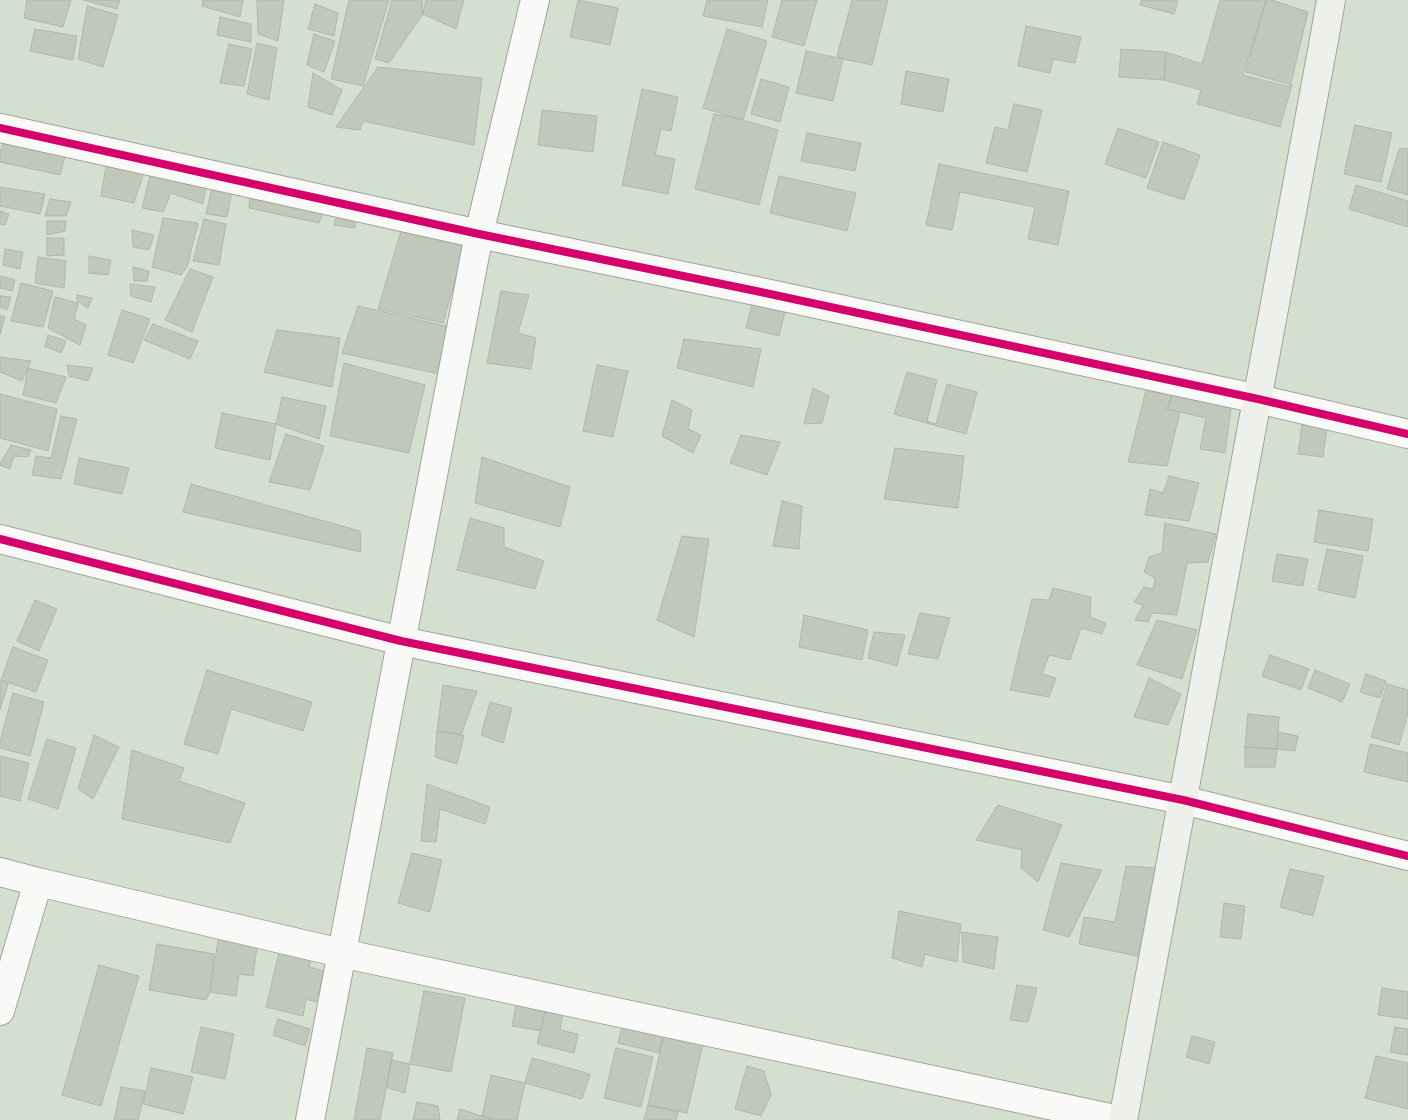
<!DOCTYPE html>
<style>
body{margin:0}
canvas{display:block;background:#d5dfcf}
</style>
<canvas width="1408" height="1120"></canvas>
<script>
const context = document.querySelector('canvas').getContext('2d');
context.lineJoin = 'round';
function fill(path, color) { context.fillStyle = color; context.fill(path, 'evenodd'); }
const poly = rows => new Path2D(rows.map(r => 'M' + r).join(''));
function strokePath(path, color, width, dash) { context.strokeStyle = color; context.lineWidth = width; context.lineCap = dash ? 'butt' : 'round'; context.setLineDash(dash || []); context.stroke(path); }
const building = poly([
 [27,0,71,0,63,27,24,18,27,0],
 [83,0,120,0,117,9,83,0],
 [203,0,243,0,240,17,202,6,203,0],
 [257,0,284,0,278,41,258,34,257,0],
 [349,0,389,0,363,86,331,79,349,0],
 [392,0,422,0,423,14,389,63,375,59,392,0],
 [426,0,464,0,456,29,423,14,426,0],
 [578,0,618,8,610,45,570,37,578,0],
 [707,0,768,0,762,27,703,16,707,0],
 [782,0,817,0,804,46,772,37,782,0],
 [852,0,888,0,872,65,843,59,837,56,852,0],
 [1142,0,1178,0,1174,14,1140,5,1142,0],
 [1220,0,1266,0,1246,72,1292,85,1280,127,1197,104,1201,90,1164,80,1166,52,1202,64,1220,0],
 [1266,0,1272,0,1308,12,1290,87,1243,75,1266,0],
 [315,4,338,13,334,36,308,29,315,4],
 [87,6,118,15,103,67,78,59,87,6],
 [220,17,251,24,251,42,217,35,220,17],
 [1026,26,1081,37,1075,63,1053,59,1050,73,1018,66,1026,26],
 [35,29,77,36,73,60,30,51,35,29],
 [727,29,767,41,743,120,703,108,727,29],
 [314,34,335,41,324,72,307,65,314,34],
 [257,43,277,48,269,100,247,94,257,43],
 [229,44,252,49,244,86,220,83,229,44],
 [1121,49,1166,52,1164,80,1119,77,1121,49],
 [806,51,843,59,833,101,796,93,806,51],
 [378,67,482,78,474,145,363,121,360,130,336,127,378,67],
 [906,71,949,79,943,112,901,104,906,71],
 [313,73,342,90,332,115,308,107,313,73],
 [761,79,789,87,780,122,751,114,761,79],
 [642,89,678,97,671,131,661,129,655,155,675,159,668,194,622,185,642,89],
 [1014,104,1042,110,1027,172,986,163,995,127,1008,130,1014,104],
 [542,110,597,116,593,152,538,145,542,110],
 [714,114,743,120,778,130,759,205,695,189,714,114],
 [1355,125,1392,133,1381,182,1344,174,1355,125],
 [1118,128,1159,142,1146,178,1105,164,1118,128],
 [807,133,861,143,855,171,801,161,807,133],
 [5,138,66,153,60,175,0,162,0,153,5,138],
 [1163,142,1200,155,1184,200,1147,188,1163,142],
 [1405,148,1408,149,1408,195,1387,189,1399,149,1405,148],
 [107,160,145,169,134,203,101,196,107,160],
 [939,164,1069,191,1058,245,1028,239,1035,207,960,192,952,230,926,225,939,164],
 [152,168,207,182,203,204,171,193,163,212,142,208,152,168],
 [779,176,856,193,847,231,770,213,779,176],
 [213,184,233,186,227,217,206,214,213,184],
 [1356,185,1408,201,1408,227,1349,209,1356,185],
 [0,187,45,194,40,214,0,206,0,187],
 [251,188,326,204,319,223,249,208,251,188],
 [50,199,71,202,66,216,45,216,50,199],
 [339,208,358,212,355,228,334,225,339,208],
 [0,211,9,214,5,225,0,224,0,211],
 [163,218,198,223,187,267,181,275,152,267,163,218],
 [204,219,226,224,219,265,193,261,204,219],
 [47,221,66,221,65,231,47,235,47,221],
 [403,224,466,241,443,323,378,309,403,224],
 [132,230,154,235,149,250,133,247,132,230],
 [47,238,64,238,64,255,47,256,47,238],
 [5,249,23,252,20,269,3,265,5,249],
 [89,256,111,260,108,275,89,273,89,256],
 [38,257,66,261,64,288,35,283,38,257],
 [133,267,149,271,147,281,134,281,133,267],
 [190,269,213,277,192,332,165,320,190,269],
 [1,276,15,280,12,291,0,288,1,276],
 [21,283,53,291,43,327,11,321,21,283],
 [130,284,155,287,151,302,131,296,130,284],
 [501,291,529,295,518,333,536,338,531,369,487,363,501,291],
 [77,295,92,298,88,308,77,301,77,295],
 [754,295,787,303,779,336,746,328,754,295],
 [0,296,11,297,7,310,0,307,0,296],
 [55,297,78,303,74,319,86,325,80,345,48,328,55,297],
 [358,306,450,327,439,374,342,353,358,306],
 [122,310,150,319,133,363,108,355,122,310],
 [0,316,5,317,0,335,0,316],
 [153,324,198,341,190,359,144,340,153,324],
 [277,330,340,338,332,387,264,372,277,330],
 [48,335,66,341,61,353,45,346,48,335],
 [684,339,761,349,753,387,677,368,684,339],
 [0,357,31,361,22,381,0,372,0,357],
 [344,363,425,385,409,453,330,436,344,363],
 [67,365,93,368,88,381,69,376,67,365],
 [597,365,628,371,613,437,583,431,597,365],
 [28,368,66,377,56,403,23,395,28,368],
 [907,372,937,380,927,421,936,424,947,384,977,392,966,434,894,414,907,372],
 [1147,386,1174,390,1167,409,1180,412,1167,466,1128,462,1147,386],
 [813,388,829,396,822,423,804,424,813,388],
 [1174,390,1232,402,1225,453,1200,449,1206,418,1167,409,1174,390],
 [0,394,57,409,48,451,0,438,0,394],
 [282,397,326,406,319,439,276,424,282,397],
 [672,400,692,410,688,429,701,435,693,453,662,436,672,400],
 [222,413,276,424,270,460,215,448,222,413],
 [61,416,77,419,61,479,32,475,36,456,51,458,61,416],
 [1303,416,1328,420,1323,457,1298,454,1303,416],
 [286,434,324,446,310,490,269,482,286,434],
 [741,435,780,442,767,475,730,463,741,435],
 [11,445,31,450,28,457,14,456,10,469,0,465,0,464,11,445],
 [895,448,964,456,958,508,884,499,895,448],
 [482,457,570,487,560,527,475,503,482,457],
 [79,458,129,468,122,494,74,484,79,458],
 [1169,476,1199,483,1189,521,1145,515,1150,489,1163,493,1169,476],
 [191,484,360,531,361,552,183,512,191,484],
 [782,501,802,506,799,549,773,546,782,501],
 [1319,510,1373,519,1368,551,1314,542,1319,510],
 [470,518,504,528,504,547,544,561,535,589,457,570,470,518],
 [1165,523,1216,534,1208,562,1187,563,1177,615,1152,613,1148,622,1135,620,1143,605,1134,602,1144,587,1153,589,1155,578,1144,572,1149,557,1162,553,1165,523],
 [682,536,709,539,694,637,657,620,682,536],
 [1327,549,1363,556,1355,598,1318,590,1327,549],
 [1277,554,1308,559,1303,586,1272,581,1277,554],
 [1053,588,1091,597,1090,617,1106,623,1102,634,1081,628,1070,660,1049,655,1042,674,1056,678,1049,697,1010,690,1032,599,1049,600,1053,588],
 [35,600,57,609,39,651,17,641,35,600],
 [920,613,950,618,938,659,908,654,920,613],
 [804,615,868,630,862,660,799,647,804,615],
 [1157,620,1197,630,1182,679,1137,665,1157,620],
 [874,632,905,635,897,666,868,658,874,632],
 [13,647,48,660,36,692,1,680,13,647],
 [1270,655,1309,669,1301,690,1262,676,1270,655],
 [207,670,312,702,303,731,231,709,218,754,184,744,207,670],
 [1315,670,1350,684,1342,702,1308,688,1315,670],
 [1366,674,1386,681,1380,698,1360,692,1366,674],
 [1149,678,1181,694,1168,725,1134,717,1149,678],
 [0,681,8,684,0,710,0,681],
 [1387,684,1408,690,1408,713,1399,745,1371,737,1387,684],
 [443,685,477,691,461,735,437,731,443,685],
 [13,693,44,702,30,756,0,748,0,742,13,693],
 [490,702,512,708,503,743,481,735,490,702],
 [1248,714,1279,717,1277,749,1245,747,1248,714],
 [437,731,464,735,457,764,435,757,437,731],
 [1278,732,1298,736,1295,751,1277,749,1278,732],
 [94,735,119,747,93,799,78,789,94,735],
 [47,739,76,748,58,809,28,799,47,739],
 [1370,744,1408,753,1408,782,1364,772,1370,744],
 [1245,747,1277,749,1275,767,1245,767,1245,747],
 [132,750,184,768,179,781,245,803,230,843,122,819,132,750],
 [0,756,29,763,20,801,0,796,0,756],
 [427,784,490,807,485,824,440,809,436,842,421,841,427,784],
 [998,805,1062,825,1038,882,1021,868,1022,850,976,840,998,805],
 [412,853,442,860,430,912,398,903,412,853],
 [1061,863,1102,870,1069,937,1043,930,1061,863],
 [1126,866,1157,868,1142,957,1079,944,1084,917,1115,922,1126,866],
 [1290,869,1324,876,1313,916,1280,907,1290,869],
 [1224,903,1245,906,1241,939,1220,937,1224,903],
 [899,911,961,924,957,962,925,954,922,967,892,958,899,911],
 [962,932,998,937,994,969,963,962,962,932],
 [219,934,258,940,253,976,239,974,236,996,210,992,219,934],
 [157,944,214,954,210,992,206,1000,149,990,157,944],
 [280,948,312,955,309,967,324,971,316,1002,306,999,303,1016,266,1007,280,948],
 [99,965,139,976,101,1106,62,1095,99,965],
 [1017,985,1037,988,1028,1022,1010,1020,1017,985],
 [1382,988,1408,992,1408,1019,1378,1015,1382,988],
 [424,991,465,998,451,1072,410,1064,424,991],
 [517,1000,547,1004,541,1031,512,1026,517,1000],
 [547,1004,564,1008,560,1030,578,1034,574,1053,537,1044,547,1004],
 [278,1019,310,1029,305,1046,273,1035,278,1019],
 [624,1019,665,1029,659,1053,618,1043,624,1019],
 [201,1027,234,1034,225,1079,191,1072,201,1027],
 [1395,1027,1408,1029,1408,1055,1390,1052,1395,1027],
 [664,1035,703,1044,687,1113,648,1105,664,1035],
 [1192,1036,1215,1042,1209,1064,1186,1057,1192,1036],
 [367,1048,393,1053,380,1120,354,1120,367,1048],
 [616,1048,653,1057,641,1107,604,1098,616,1048],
 [1376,1056,1408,1063,1408,1109,1365,1098,1376,1056],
 [532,1058,590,1074,582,1099,525,1083,532,1058],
 [391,1060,410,1064,405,1093,386,1087,391,1060],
 [747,1066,764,1071,771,1095,761,1116,735,1109,747,1066],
 [151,1068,193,1077,183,1114,143,1104,151,1068],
 [491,1075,525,1083,517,1120,498,1120,482,1116,491,1075],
 [121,1087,145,1091,138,1120,114,1120,121,1087],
 [417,1102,438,1106,440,1120,413,1120,417,1102],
 [648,1105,678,1112,676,1120,644,1120,648,1105],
 [460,1109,482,1116,493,1120,457,1120,460,1109]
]);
fill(building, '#c0c7bb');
strokePath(building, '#afb7aa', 1);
const street = poly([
 [0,128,479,234,756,291,1258,399,1408,434],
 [0,539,401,641,1183,800,1408,856],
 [0,872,38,882,341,953,1119,1120],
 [0,1011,38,882],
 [310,1120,479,234,535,0]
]);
const secondary = poly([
 [1123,1120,1324,40,1331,0]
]);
strokePath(street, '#9da599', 30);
strokePath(secondary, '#9da599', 30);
strokePath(street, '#f9faf8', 28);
strokePath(secondary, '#eef1eb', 28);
strokePath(poly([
 [0,128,479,234,756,291,1258,399,1408,434],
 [0,539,401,641,1183,800,1408,856]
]), '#d6006c', 8);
</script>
